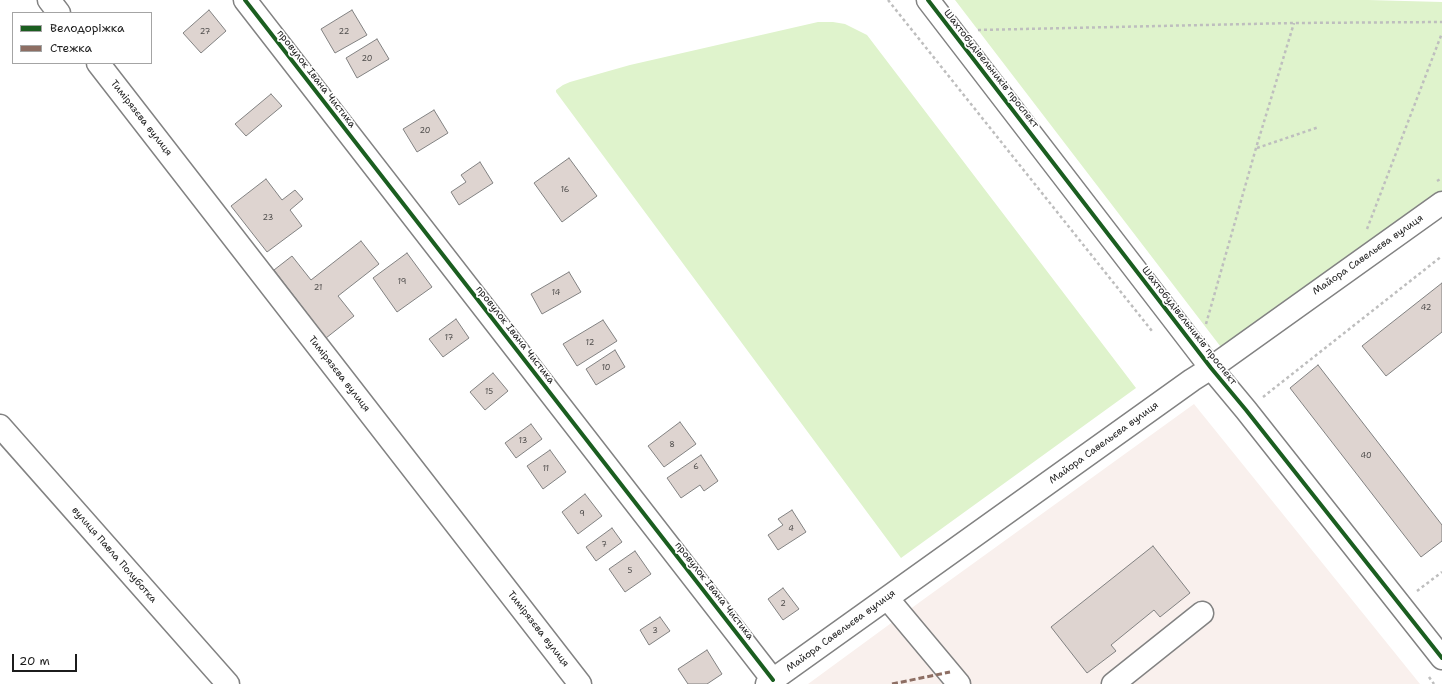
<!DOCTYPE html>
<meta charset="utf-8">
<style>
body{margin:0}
#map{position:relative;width:1442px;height:684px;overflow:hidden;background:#fff;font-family:"Shantell Sans",sans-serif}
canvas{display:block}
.legend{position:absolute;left:12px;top:12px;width:140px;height:52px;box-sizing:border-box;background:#fff;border:1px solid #a4a4a4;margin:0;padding:5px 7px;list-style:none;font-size:12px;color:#1c1c1c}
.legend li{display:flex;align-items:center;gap:8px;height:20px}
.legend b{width:20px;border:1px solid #a4a4a4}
.scale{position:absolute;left:12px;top:654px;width:65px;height:18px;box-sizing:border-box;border:2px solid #1c1c1c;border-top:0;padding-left:5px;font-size:12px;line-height:14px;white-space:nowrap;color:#1c1c1c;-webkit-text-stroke:3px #fff;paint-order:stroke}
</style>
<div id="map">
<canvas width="1442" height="684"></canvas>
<ul class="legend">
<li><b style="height:5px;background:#1b5e20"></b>Велодоріжка</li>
<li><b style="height:5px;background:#8d6e63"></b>Стежка</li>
</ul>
<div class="scale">20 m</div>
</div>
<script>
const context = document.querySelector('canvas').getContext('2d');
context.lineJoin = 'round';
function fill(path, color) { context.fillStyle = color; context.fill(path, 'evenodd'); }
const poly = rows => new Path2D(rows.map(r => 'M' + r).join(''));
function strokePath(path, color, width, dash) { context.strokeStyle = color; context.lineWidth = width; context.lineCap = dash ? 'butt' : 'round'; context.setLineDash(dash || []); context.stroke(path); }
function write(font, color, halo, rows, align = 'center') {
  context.font = font + ' "Shantell Sans",sans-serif'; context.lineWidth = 3.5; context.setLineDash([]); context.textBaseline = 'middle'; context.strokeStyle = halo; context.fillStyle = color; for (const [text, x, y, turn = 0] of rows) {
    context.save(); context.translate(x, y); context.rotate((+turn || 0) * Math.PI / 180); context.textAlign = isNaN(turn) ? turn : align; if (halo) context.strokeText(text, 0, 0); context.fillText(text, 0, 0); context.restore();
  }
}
fill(poly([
 [1194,404,1420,684,808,684,924,599]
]), '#f9f0ed');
fill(poly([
 [955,0,1368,0,1442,2,1442,201,1227,355],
 [818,22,833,22,845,24,867,35,1136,388,901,558,556,92,556,90,563,85,570,82,630,65]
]), '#dff3cc');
const building = poly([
 [209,10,226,31,201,53,183,33,209,10],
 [352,10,367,35,335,53,321,29,352,10],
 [377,39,389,59,357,78,346,58,377,39],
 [271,94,282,106,246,136,235,124,271,94],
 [434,110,448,133,417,152,403,129,434,110],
 [569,158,597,196,562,222,534,183,569,158],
 [480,162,493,183,459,205,451,192,466,182,461,175,480,162],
 [266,179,282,200,295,190,303,199,290,210,302,226,267,252,231,206,266,179],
 [361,241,379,264,338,296,354,316,326,338,274,270,292,256,311,280,361,241],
 [407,253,432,287,397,312,373,278,407,253],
 [569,272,581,292,542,314,531,294,569,272],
 [1442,283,1442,332,1386,376,1362,346,1442,283],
 [456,319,469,338,443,357,429,339,456,319],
 [603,320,617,341,577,366,563,344,603,320],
 [615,350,625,367,596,385,586,369,615,350],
 [1318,365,1442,525,1442,541,1421,557,1290,388,1318,365],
 [493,373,508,391,485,410,470,392,493,373],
 [680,422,696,444,664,467,648,446,680,422],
 [531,424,542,439,516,458,505,443,531,424],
 [550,450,566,472,543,489,527,466,550,450],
 [701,455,718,481,704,491,700,485,681,498,667,478,701,455],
 [585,494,602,516,578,534,562,512,585,494],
 [792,510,806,532,778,550,768,535,783,525,778,519,792,510],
 [612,528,622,542,596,561,586,547,612,528],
 [1153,546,1190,593,1160,617,1154,610,1111,645,1116,651,1087,673,1051,627,1153,546],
 [635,551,651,574,625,592,609,569,635,551],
 [783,588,799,609,783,620,768,599,783,588],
 [660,617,670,631,649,645,640,630,660,617],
 [707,650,722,674,707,684,688,684,678,669,707,650]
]);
fill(building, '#ded4d0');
strokePath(building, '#828282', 1);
const minor = poly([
 [49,0,59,13],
 [245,0,773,680],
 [928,0,1211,368,1246,410,1442,658],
 [98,63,580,684],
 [0,426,228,684],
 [887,598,959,684],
 [767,684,1192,380,1211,368,1442,203],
 [1113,684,1202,613]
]);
strokePath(minor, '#828282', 25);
strokePath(poly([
 [888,0,1152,331],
 [978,30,1294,23,1442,22],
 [1257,148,1319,127],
 [1437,181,1442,178],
 [1367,229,1442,33],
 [1206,324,1256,148,1294,23],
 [1263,397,1442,256],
 [1417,591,1442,572],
 [1429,677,1434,684]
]), '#bebebe', 2.5, [3, 3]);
strokePath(minor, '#fff', 22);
strokePath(poly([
 [892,684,950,672]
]), '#8d6e63', 3, [6, 3]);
strokePath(poly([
 [245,0,773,680],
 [928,0,1211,368,1246,410,1442,658]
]), '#1b5e20', 4);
write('8px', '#4c4a49', null, [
 ["27",205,32],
 ["22",344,32],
 ["20",367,59],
 ["20",425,131],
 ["16",565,190],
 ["23",268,218],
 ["19",402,282],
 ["21",318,288],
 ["14",556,293],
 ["42",1426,308],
 ["17",449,338],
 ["12",590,343],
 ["10",606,368],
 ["15",489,392],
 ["13",523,441],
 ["8",672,445],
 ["40",1366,456],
 ["6",696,467],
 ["11",546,469],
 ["9",582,514],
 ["4",791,529],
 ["7",604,545],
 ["5",630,571],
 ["2",783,604],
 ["3",655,631]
]);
write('10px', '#1c1c1c', '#fff', [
 ["Шахтобудівельників проспект",991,69,52],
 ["провулок Івана Чистика",316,79,52],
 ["Тимірязєва вулиця",141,118,52],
 ["Майора Савельєва вулиця",1368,255,-35],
 ["Шахтобудівельників проспект",1189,326,52],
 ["провулок Івана Чистика",515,335,52],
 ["Тимірязєва вулиця",339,374,52],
 ["Майора Савельєва вулиця",1104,443,-36],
 ["вулиця Павла Полуботка",114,555,49],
 ["провулок Івана Чистика",714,591,52],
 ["Тимірязєва вулиця",538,629,52],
 ["Майора Савельєва вулиця",841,631,-36]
]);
</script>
